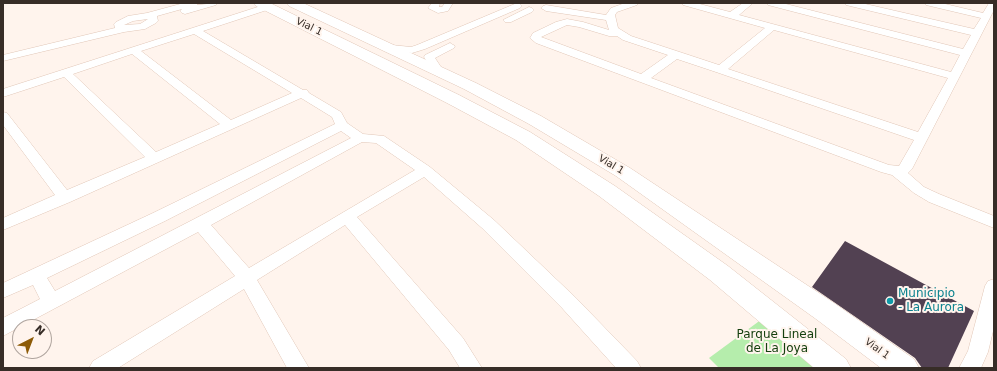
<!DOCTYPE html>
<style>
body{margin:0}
#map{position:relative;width:997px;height:371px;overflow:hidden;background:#fff4ed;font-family:"DejaVu Sans",sans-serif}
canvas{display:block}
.frame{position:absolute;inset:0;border:4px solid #372d27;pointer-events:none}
.north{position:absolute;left:12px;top:319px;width:40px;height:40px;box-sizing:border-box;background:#fff4ed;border:1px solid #afa49e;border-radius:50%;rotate:42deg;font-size:11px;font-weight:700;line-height:16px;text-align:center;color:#372d27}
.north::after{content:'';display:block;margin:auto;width:14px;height:18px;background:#8d5b07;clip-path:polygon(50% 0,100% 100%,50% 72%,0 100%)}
</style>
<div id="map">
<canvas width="997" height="371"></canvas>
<div class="frame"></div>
<div class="north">N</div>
</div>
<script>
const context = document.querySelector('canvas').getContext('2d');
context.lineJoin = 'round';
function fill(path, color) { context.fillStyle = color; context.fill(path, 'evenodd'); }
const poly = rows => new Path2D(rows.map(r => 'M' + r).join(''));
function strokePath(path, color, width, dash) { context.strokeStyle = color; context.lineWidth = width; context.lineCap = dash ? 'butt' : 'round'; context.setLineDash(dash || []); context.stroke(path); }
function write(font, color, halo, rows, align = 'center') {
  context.font = font + ' "DejaVu Sans",sans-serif'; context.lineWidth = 4; context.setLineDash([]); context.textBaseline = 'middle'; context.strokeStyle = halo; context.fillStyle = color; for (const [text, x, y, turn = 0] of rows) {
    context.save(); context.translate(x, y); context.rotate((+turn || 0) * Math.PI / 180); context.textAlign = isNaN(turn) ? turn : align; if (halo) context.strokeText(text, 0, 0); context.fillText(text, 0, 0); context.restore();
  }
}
fill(poly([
 [777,308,851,368,719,368,709,358]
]), '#b5edac');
fill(poly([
 [845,241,974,311,948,368,922,368,915,358,812,287]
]), '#524152');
const street = poly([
 [184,3,198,3,197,5,217,3,216,5,185,14,182,13,180,11,182,9,157,16,158,21,156,23,145,29,124,32,3,61,3,55,115,28,114,24,116,22,128,16,147,13,184,3],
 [148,19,140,24,124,25,133,21,148,19],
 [432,3,440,3,439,7,442,7,445,3,453,3,448,11,438,13,428,8,432,3],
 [517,3,520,4,522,6,520,8,425,49,412,53,391,51,386,48,391,45,411,47,417,45,517,3],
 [625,3,638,3,637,5,617,12,615,15,618,28,631,36,719,65,765,28,683,5,682,3,696,3,730,12,743,3,753,3,739,15,951,72,960,55,768,5,767,3,782,3,963,49,971,35,846,5,845,3,861,3,974,29,981,18,926,5,925,3,941,3,983,13,989,3,994,3,994,10,912,169,908,173,924,187,939,194,994,216,994,228,929,202,914,193,892,175,881,172,536,43,530,38,533,33,556,22,567,19,583,22,609,30,606,20,546,11,541,8,543,6,546,5,606,15,611,8,625,3],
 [567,25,579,27,609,36,617,36,623,40,668,55,641,74,541,37,567,25],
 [774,30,948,78,918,132,728,69,774,30],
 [677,59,716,72,914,140,899,166,889,165,651,78,677,59],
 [267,4,270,5,272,7,270,9,203,31,303,90,307,90,309,93,341,112,347,123,363,134,384,136,430,167,494,220,576,298,637,361,641,368,616,368,562,308,482,228,424,177,357,217,463,338,482,368,460,368,449,350,345,225,257,280,309,368,287,368,244,289,118,368,89,368,93,361,235,276,198,232,3,336,3,318,40,299,33,285,3,298,3,283,153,213,335,124,332,117,301,98,70,202,3,230,3,218,55,195,3,125,3,112,7,113,67,190,145,157,64,77,3,97,3,89,267,4],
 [194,34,292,93,231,120,141,51,194,34],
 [132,54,220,124,156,152,73,74,132,54],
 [341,131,351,138,55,291,47,278,165,221,341,131],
 [362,142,376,143,415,170,249,268,211,225,362,142],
 [529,7,532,8,534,10,532,12,511,22,505,22,503,20,529,7],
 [450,43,455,46,454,48,435,58,443,70,441,72,433,72,424,57,425,55,450,43],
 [994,279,994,327,988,352,981,368,959,368,968,351,985,286,988,281,994,279]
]);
const secondary = poly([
 [254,3,270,3,459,95,530,132,615,186,728,266,846,359,851,368,814,368,710,280,599,196,516,140,447,103,256,6,254,3],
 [287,3,303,3,476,83,541,116,630,168,834,303,914,359,919,368,881,368,816,319,616,176,529,124,464,89,289,6,287,3]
]);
strokePath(street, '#e1c6b7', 1);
strokePath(secondary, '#e1c6b7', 1);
fill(street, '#fff');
fill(secondary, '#fff');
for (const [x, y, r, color] of [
 [890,301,4,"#0f9aa8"]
]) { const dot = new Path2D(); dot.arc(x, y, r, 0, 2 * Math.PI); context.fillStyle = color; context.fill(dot); strokePath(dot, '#fff4ed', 1.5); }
write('10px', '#372d27', '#fff4ed', [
 ["Vial 1",309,27,26],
 ["Vial 1",611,165,31],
 ["Vial 1",877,349,36]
]);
write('12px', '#0d838f', '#fff4ed', [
 ["Municipio",898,294],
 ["- La Aurora",898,308]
], 'left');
write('12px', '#15400f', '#fff4ed', [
 ["Parque Lineal",777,335],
 ["de La Joya",777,349]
]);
</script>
